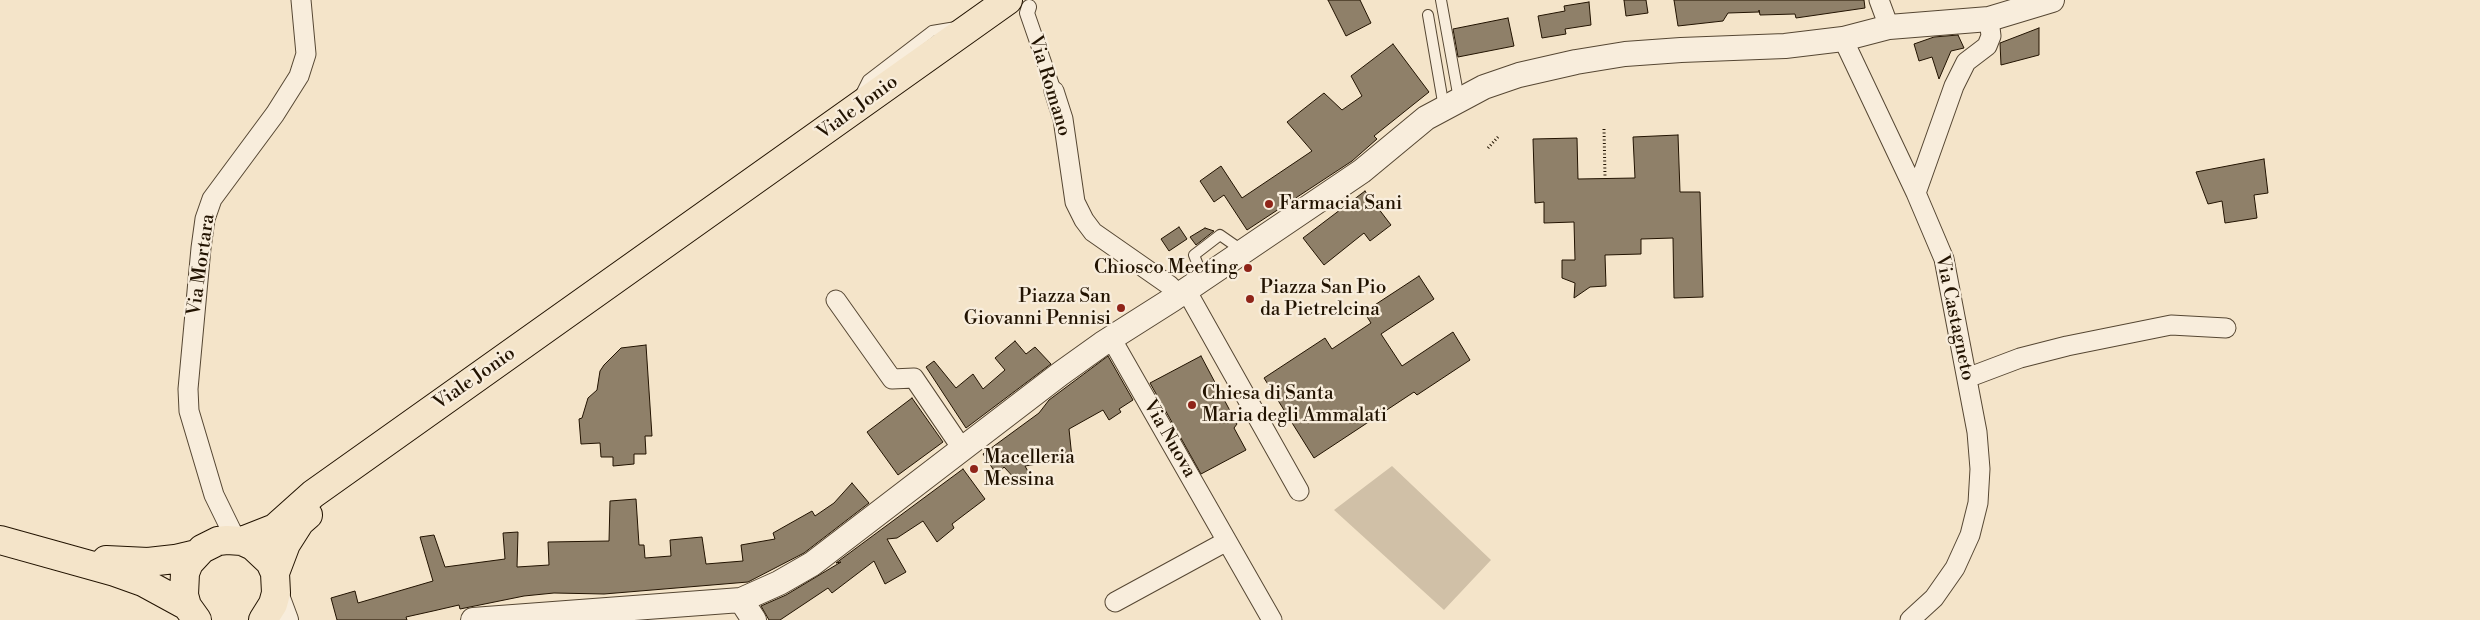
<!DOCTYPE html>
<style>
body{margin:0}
canvas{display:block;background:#f4e4c9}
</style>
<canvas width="2480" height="620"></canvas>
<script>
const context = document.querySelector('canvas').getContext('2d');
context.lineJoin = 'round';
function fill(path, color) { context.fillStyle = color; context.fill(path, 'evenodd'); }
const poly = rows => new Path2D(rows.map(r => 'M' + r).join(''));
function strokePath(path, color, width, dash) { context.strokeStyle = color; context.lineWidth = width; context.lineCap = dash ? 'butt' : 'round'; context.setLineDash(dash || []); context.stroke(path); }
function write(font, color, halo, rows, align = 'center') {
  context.font = font + ' "Libre Bodoni",serif'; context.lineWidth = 4.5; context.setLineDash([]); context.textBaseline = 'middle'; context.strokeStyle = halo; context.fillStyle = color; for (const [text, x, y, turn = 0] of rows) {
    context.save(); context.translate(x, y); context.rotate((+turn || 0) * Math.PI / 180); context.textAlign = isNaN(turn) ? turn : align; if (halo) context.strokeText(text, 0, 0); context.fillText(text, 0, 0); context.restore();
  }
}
fill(poly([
 [1392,466,1491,560,1444,610,1334,510]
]), '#d0c0a7');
const building = poly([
 [1328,0,1360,0,1371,23,1346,36,1328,0],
 [1624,0,1646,0,1648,13,1626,16,1624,0],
 [1674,0,1864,0,1865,8,1796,18,1795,14,1760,15,1759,10,1759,12,1728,13,1723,21,1678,26,1674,0],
 [1589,2,1591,25,1565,29,1566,34,1542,38,1538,16,1565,11,1564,6,1589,2],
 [1508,18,1514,46,1458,57,1453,29,1508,18],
 [2039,28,2039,55,2001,65,2000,43,2039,28],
 [1958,35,1964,48,1951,51,1939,79,1932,57,1919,61,1914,44,1934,37,1958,35],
 [1393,44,1429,92,1374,136,1377,139,1352,161,1247,230,1224,195,1214,202,1200,181,1221,166,1242,198,1312,151,1287,122,1324,93,1342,110,1362,96,1351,76,1393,44],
 [1678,135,1680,192,1700,192,1703,297,1674,298,1673,238,1641,239,1641,254,1605,255,1606,286,1590,287,1574,298,1575,283,1562,278,1562,260,1575,260,1574,222,1544,223,1544,202,1535,203,1533,139,1577,138,1578,179,1635,178,1633,137,1678,135],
 [2264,159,2268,193,2254,195,2257,218,2225,223,2222,201,2208,204,2196,172,2264,159],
 [1365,191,1391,225,1370,241,1364,233,1324,265,1303,238,1365,191],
 [1179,227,1187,239,1169,251,1161,239,1179,227],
 [1205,228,1214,231,1196,245,1190,237,1205,228],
 [1419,276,1434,299,1381,334,1402,366,1453,332,1470,360,1417,395,1414,392,1314,458,1264,378,1325,338,1332,349,1371,323,1364,312,1419,276],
 [1015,341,1026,354,1035,347,1051,364,966,428,926,367,934,361,956,388,973,374,983,389,1005,370,995,358,1015,341],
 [646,345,652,436,645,436,646,454,634,454,634,464,613,466,613,457,601,457,600,443,581,444,579,419,582,418,588,398,597,390,600,371,604,365,621,348,646,345],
 [1108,356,1133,400,1119,409,1121,412,1109,420,1103,410,1069,429,1072,458,1025,466,1030,475,1018,482,1004,467,997,475,983,454,1039,413,1049,400,1108,356],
 [1201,356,1237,424,1234,428,1246,450,1201,474,1150,383,1201,356],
 [912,398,943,442,898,475,867,432,912,398],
 [963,469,985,499,952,524,954,528,937,542,923,521,897,538,887,539,906,572,885,584,874,561,832,593,828,588,780,620,769,620,761,606,786,595,841,562,836,563,963,469],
 [852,483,869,503,804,553,748,582,604,594,554,593,524,596,460,609,459,605,433,611,406,617,407,620,337,620,331,598,355,591,358,603,433,581,420,537,434,535,445,567,505,559,503,533,518,532,517,567,549,565,548,542,609,541,610,501,636,499,639,545,644,545,645,558,671,556,670,540,702,537,706,564,743,561,741,545,775,539,773,533,812,511,815,516,834,503,852,483]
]);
fill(building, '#8f8069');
strokePath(building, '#221301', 1);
const service = poly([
 [1441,0,1459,99],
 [1428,15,1444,108],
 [860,96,868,80,932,31,956,27],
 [1203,278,1194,255,1220,235,1243,251]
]);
const pedestrian = poly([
 [1029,7,1027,13,1054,91]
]);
const minor = poly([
 [1879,0,1889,27],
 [1843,39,1916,193,1944,259,1977,432,1980,469,1978,503,1970,535,1955,568,1934,598,1910,620],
 [1054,91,1063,119,1075,202,1084,220,1093,232,1169,285,1179,295],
 [1916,193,1954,86,1966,62,1987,46,1991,36,1989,19],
 [1186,290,1299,491],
 [836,300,892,379,914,378,963,450],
 [1111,338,1272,620],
 [1967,378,2020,358,2067,346,2171,325,2226,328],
 [236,540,214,495,189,411,188,389,201,248,205,219,212,199,275,114,299,76,306,54,301,0],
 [1115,602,1227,541]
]);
const tertiary = poly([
 [276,593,286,620],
 [741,600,754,620],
 [473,620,741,600,779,583,812,564,1060,374,1102,344,1173,299,1362,171,1426,118,1484,87,1519,75,1576,62,1625,54,1681,50,1785,46,1843,39,1889,27,1989,19,2052,0]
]);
const primary = poly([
 [0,540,115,572,143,582,187,606],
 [242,541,275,528,313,494,1008,0],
 [106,560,148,562,175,559,196,554],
 [275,573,286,544,300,522,308,515],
 [197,620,187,606,184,595,185,573,189,563,202,549,218,541,227,540,242,541,253,546,270,562,275,573,276,593,273,604,263,620]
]);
strokePath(service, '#564733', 12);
strokePath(pedestrian, '#564733', 16);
strokePath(minor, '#564733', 21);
strokePath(tertiary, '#564733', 26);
strokePath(primary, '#221301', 30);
strokePath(poly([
 [1604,129,1605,176],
 [1488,148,1498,137]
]), '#221301', 3, [1, 2.5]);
strokePath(service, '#f8eddc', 10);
strokePath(pedestrian, '#f8eddc', 14);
strokePath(minor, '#f8eddc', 19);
strokePath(tertiary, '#f8eddc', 24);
strokePath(primary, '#f4e4c9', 28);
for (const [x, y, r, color] of [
 [1269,204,5,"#8f2418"],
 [1248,268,5,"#8f2418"],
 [1250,299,5,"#8f2418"],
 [1121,308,5,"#8f2418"],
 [1192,405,5,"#8f2418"],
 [974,469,5,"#8f2418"]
]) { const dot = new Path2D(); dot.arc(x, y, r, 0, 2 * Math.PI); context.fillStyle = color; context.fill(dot); strokePath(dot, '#f8eddc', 2); }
write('19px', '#221301', '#f8eddc', [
 ["Via Romano",1049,86,73],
 ["Viale Jonio",858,108,-36],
 ["Via Mortara",202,265,-82],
 ["Via Castagneto",1954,318,78],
 ["Viale Jonio",475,379,-35],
 ["Via Nuova",1169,439,60]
]);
write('19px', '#221301', '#f8eddc', [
 ["Farmacia Sani",1279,204],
 ["Chiosco Meeting",1238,268,"right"],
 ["Piazza San Pio",1260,288],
 ["da Pietrelcina",1260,310],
 ["Piazza San",1111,297,"right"],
 ["Giovanni Pennisi",1111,319,"right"],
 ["Chiesa di Santa",1202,394],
 ["Maria degli Ammalati",1202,416],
 ["Macelleria",984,458],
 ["Messina",984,480]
], 'left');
</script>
